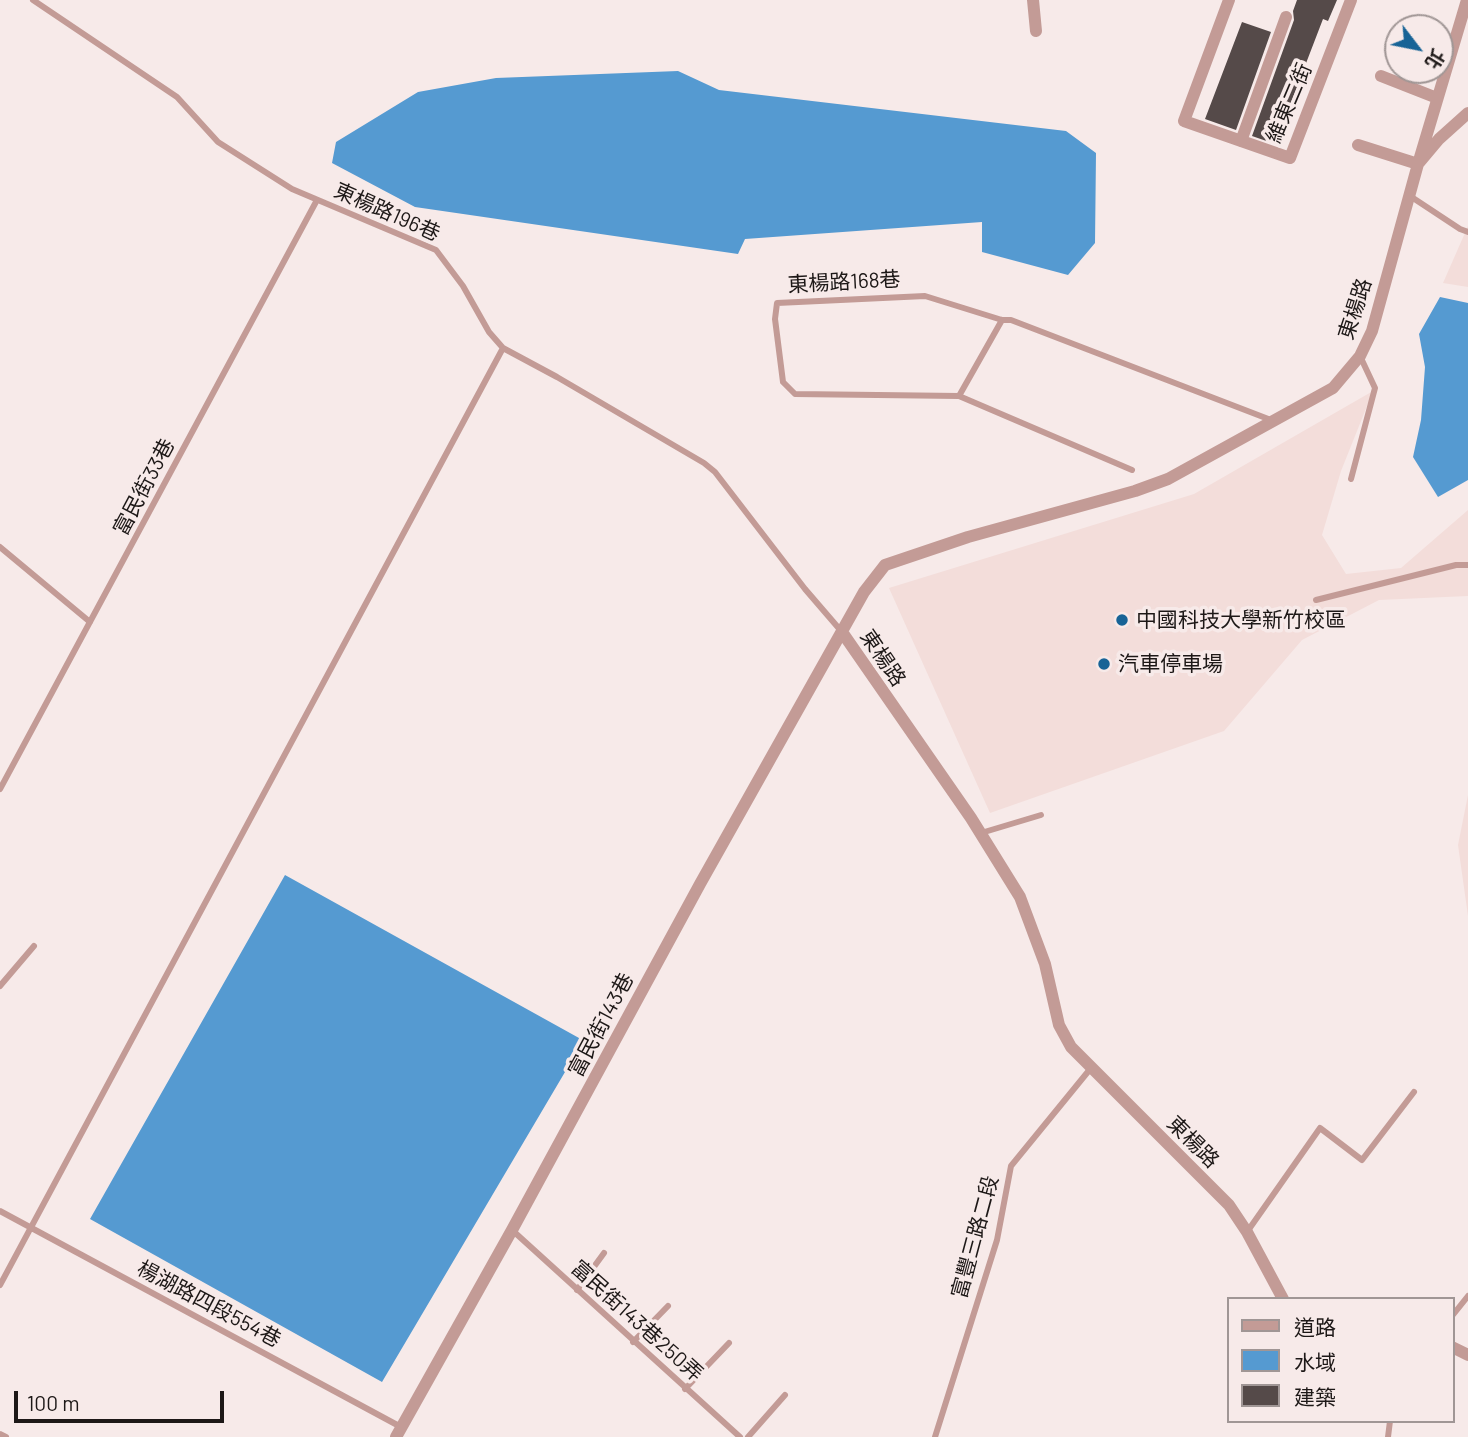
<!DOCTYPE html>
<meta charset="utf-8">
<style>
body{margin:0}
#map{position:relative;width:1468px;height:1437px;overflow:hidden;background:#f7eae9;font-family:Barlow,"Noto Sans TC",sans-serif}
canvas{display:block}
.legend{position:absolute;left:1227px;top:1297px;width:228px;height:126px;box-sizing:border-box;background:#f7eae9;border:2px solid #a09695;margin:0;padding:9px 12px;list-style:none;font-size:21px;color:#1d1817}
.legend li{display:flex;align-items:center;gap:14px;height:35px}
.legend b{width:35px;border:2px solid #a09695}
.north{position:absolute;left:1384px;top:14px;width:70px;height:70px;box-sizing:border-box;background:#f7eae9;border:2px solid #a09695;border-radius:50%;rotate:122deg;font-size:19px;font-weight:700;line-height:28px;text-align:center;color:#1d1817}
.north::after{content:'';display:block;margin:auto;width:24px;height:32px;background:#176396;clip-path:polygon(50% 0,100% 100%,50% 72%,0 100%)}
.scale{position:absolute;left:14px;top:1391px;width:210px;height:32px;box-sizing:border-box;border:4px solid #1d1817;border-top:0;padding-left:9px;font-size:21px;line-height:24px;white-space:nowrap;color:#1d1817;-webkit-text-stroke:5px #f7eae9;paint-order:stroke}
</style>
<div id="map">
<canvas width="1468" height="1437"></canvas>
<ul class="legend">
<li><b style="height:9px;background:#c39b96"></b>道路</li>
<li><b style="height:19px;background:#559ad1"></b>水域</li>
<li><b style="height:19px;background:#554a49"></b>建築</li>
</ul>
<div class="north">北</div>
<div class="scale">100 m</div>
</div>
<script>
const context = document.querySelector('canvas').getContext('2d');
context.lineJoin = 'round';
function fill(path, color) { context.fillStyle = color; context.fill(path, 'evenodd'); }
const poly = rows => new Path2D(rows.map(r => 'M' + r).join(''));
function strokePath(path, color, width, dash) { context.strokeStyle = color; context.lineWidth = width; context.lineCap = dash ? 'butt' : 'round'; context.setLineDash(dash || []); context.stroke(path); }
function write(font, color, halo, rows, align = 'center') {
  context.font = font + ' Barlow,"Noto Sans TC",sans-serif'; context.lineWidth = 7; context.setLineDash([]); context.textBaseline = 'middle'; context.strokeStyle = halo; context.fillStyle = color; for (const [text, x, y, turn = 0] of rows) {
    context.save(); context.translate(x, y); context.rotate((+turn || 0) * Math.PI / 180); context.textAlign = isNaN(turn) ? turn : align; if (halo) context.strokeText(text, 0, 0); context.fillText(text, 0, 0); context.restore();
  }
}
fill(poly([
 [1468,226,1468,287,1443,283],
 [1373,391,1341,471,1322,535,1346,574,1401,568,1468,510,1468,596,1379,600,1302,640,1224,731,990,813,889,588,1194,494],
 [1468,795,1468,916,1458,845]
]), '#f3ddda');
fill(poly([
 [678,71,719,90,1066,131,1096,153,1095,243,1068,275,982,252,982,222,745,239,738,254,415,207,332,163,336,142,418,92,496,78],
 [1440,297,1468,303,1468,480,1438,497,1413,457,1421,420,1425,367,1419,334],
 [285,875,579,1038,578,1050,382,1382,90,1219]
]), '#559ad1');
fill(poly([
 [1297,0,1337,0,1328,21,1323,19,1275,144,1252,136,1294,20,1293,11],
 [1242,22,1271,32,1236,130,1205,119]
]), '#554a49');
strokePath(poly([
 [33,0,177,97,218,142,292,189,436,250,463,286,489,332,503,348,557,377,704,463,715,472,805,589,842,632],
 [1410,196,1460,229,1468,232],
 [959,396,1002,320],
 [1132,470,959,396,795,394,783,382,775,319,777,303,925,296,1002,320,1011,320,1271,420],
 [1351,479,1375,388,1360,356],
 [0,547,90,622],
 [1316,600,1456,565,1468,565],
 [0,789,317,200],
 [981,833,1041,815],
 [0,986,34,946],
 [0,1211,401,1427],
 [512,1230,740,1437],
 [1247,1232,1320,1128,1362,1160,1414,1092],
 [0,1285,503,348],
 [577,1290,604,1253],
 [1452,1316,1468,1296],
 [633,1342,668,1306],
 [685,1389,729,1343],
 [0,1434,6,1437],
 [748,1437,785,1395],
 [935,1437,997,1240,1011,1166,1091,1068],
 [1388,1437,1390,1421]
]), '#c39b96', 6);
strokePath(poly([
 [1033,0,1036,31],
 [1229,0,1184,121,1290,158,1351,0],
 [1381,76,1437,98],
 [1241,141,1286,17],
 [1358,145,1418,164,1467,0],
 [842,632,971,818,1020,897,1045,964,1059,1025,1071,1047,1229,1205,1247,1232,1283,1299],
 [1452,1347,1468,1355],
 [396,1437,512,1230,700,884,864,592,885,565,968,537,1135,491,1168,479,1333,388,1360,356,1372,331,1418,164,1439,139,1468,113]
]), '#c39b96', 12);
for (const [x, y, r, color] of [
 [1122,620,7,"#176396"],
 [1104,664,7,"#176396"]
]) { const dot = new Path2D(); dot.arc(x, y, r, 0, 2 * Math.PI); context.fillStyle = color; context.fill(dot); strokePath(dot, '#f7eae9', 2.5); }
write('21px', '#1d1817', '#f7eae9', [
 ["維東二街",1289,103,-67],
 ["東楊路196巷",387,212,24],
 ["東楊路168巷",844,282,-3],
 ["東楊路",1355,309,-72],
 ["富民街33巷",144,487,-62],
 ["東楊路",883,658,56],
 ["富民街143巷",601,1025,-62],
 ["東楊路",1193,1142,45],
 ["富豐三路二段",975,1237,-75],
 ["楊湖路四段554巷",209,1304,28],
 ["富民街143巷250弄",637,1321,42]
]);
write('21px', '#1d1817', '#f7eae9', [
 ["中國科技大學新竹校區",1136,620],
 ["汽車停車場",1118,664]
], 'left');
</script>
